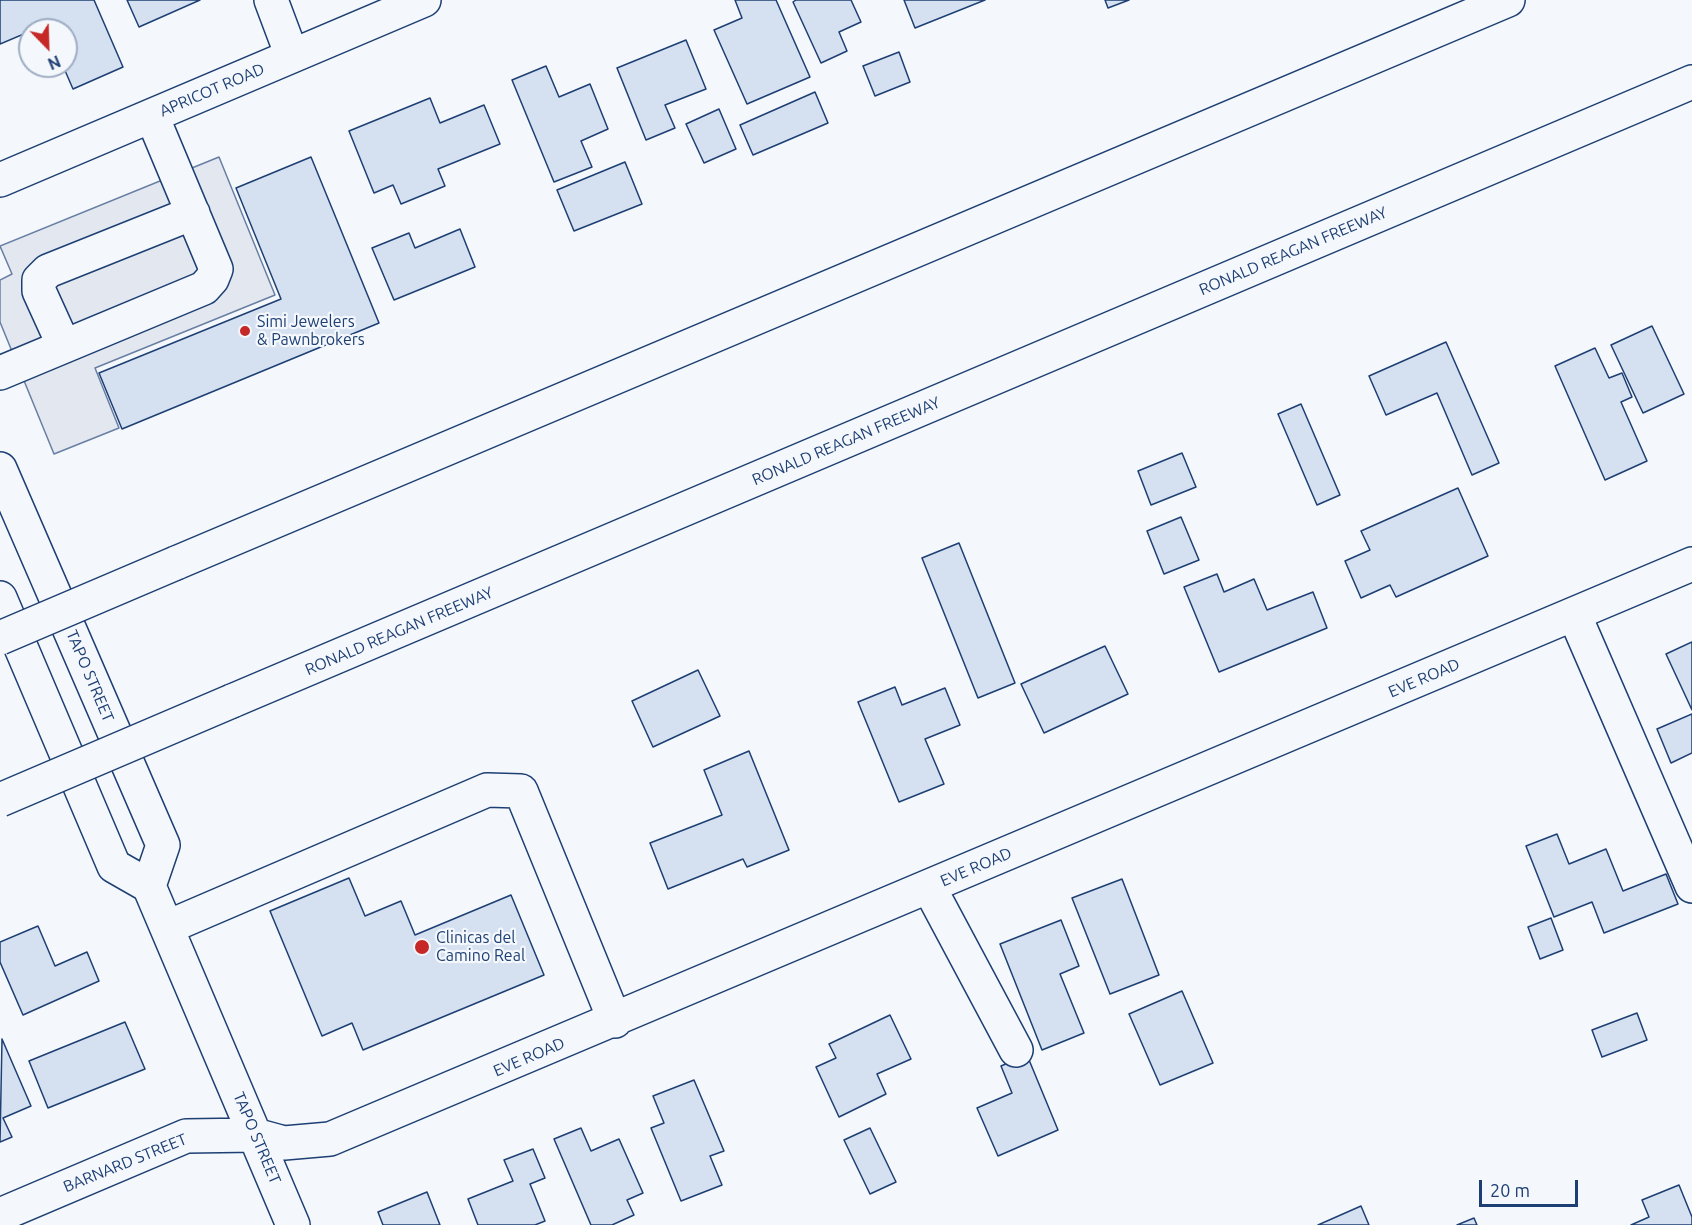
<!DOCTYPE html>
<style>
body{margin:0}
#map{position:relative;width:1692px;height:1225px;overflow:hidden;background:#f4f7fb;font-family:Ubuntu,sans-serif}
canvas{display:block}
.north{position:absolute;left:18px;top:18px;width:60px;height:60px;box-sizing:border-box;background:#f4f7fb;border:2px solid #9eadc5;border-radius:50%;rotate:157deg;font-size:16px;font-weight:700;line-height:24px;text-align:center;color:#1d3f73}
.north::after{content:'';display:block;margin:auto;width:21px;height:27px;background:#c62828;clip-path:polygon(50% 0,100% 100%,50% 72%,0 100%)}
.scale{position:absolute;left:1479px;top:1180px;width:99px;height:27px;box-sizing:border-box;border:3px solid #1d3f73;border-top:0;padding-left:8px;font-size:18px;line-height:21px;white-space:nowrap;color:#1d3f73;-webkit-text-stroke:4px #f4f7fb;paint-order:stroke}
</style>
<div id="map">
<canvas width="1692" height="1225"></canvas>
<div class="north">N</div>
<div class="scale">20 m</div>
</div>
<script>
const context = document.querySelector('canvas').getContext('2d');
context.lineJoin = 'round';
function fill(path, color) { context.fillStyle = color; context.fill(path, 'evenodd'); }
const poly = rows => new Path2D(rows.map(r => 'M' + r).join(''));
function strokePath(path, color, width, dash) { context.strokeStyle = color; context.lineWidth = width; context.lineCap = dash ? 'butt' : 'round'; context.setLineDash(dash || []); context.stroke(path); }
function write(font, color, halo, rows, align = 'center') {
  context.font = font + ' Ubuntu,sans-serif'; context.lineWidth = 4.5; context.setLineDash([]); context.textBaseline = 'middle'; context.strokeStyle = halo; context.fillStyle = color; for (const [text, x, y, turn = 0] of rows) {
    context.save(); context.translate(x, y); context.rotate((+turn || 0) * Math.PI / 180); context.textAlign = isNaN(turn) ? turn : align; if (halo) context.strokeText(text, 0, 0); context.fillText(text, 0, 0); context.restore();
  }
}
const parking = poly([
 [219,157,275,295,95,368,119,428,54,454,0,322,0,280,12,274,0,246,219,157]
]);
fill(parking, '#e3e8f0');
strokePath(parking, '#687fa3', 1.5);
const building = poly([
 [0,0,94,0,123,67,73,89,63,66,66,66,66,30,47,30,45,25,0,44,0,0],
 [127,0,200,0,139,27,127,0],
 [735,0,776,0,810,77,747,104,714,30,742,18,735,0],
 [796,0,851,0,861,22,839,32,847,51,821,63,793,2,796,0],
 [904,0,985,0,915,28,904,0],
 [1105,0,1129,0,1108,8,1105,0],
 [686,40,706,89,665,105,675,128,646,140,617,68,686,40],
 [899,52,910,82,875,96,863,66,899,52],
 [546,66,559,97,590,84,608,129,581,141,592,167,554,182,512,80,546,66],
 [815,92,828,123,753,155,740,125,815,92],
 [430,98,440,123,484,105,500,144,438,169,445,186,401,204,393,185,374,193,349,131,430,98],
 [719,109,736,149,704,163,686,124,719,109],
 [311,157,379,323,122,429,99,373,281,299,236,188,311,157],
 [625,162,642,204,574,231,557,190,625,162],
 [460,229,475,267,394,300,372,248,409,233,415,248,460,229],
 [1652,326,1684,394,1643,413,1611,345,1652,326],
 [1446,342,1499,463,1472,475,1437,393,1386,415,1369,376,1446,342],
 [1595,348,1609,378,1622,373,1632,397,1621,402,1647,461,1605,480,1555,366,1595,348],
 [1301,404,1340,495,1317,505,1278,414,1301,404],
 [1182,453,1196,487,1151,505,1138,471,1182,453],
 [1458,488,1488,556,1396,597,1390,585,1361,598,1345,561,1370,550,1361,531,1458,488],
 [1181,517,1199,560,1164,574,1147,531,1181,517],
 [959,543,1015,683,978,698,922,558,959,543],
 [1217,574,1224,592,1254,579,1267,610,1313,592,1327,628,1219,672,1184,587,1217,574],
 [1692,642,1692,710,1666,654,1692,642],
 [1105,646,1128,694,1044,733,1021,684,1105,646],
 [698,670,720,716,653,747,632,701,698,670],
 [895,687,902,705,945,688,960,725,925,739,944,784,899,802,858,702,895,687],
 [1692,714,1692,753,1671,763,1657,729,1692,714],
 [749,751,789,850,747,867,743,859,668,889,650,843,722,815,704,770,749,751],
 [1557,834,1569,864,1606,849,1623,891,1666,874,1678,904,1604,933,1592,902,1554,917,1526,846,1557,834],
 [349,878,365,916,401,901,415,935,511,895,544,975,363,1050,352,1023,322,1036,270,911,349,878],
 [1122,879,1159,975,1110,994,1072,898,1122,879],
 [1551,918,1563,950,1540,959,1528,927,1551,918],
 [1061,920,1079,966,1060,974,1084,1033,1042,1050,1000,944,1061,920],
 [38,926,55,966,87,952,99,981,23,1015,0,962,0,942,38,926],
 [1182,991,1213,1063,1160,1085,1129,1014,1182,991],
 [1637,1013,1647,1040,1602,1057,1592,1030,1637,1013],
 [890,1015,911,1059,877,1074,886,1094,839,1117,816,1067,836,1058,829,1044,890,1015],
 [125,1022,145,1069,48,1108,29,1061,125,1022],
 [2,1039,31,1106,3,1118,12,1137,0,1142,2,1039],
 [1027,1055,1058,1130,998,1156,977,1108,1012,1093,1001,1066,1027,1055],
 [694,1080,724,1151,710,1156,722,1185,681,1201,651,1128,664,1123,653,1096,694,1080],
 [581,1128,591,1151,619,1139,643,1193,627,1200,634,1215,612,1225,591,1225,554,1139,581,1128],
 [870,1128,896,1182,870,1194,844,1140,870,1128],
 [533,1149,545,1178,530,1184,545,1221,535,1225,478,1225,468,1199,513,1181,504,1160,533,1149],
 [1679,1185,1692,1217,1692,1225,1631,1225,1649,1217,1642,1200,1679,1185],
 [427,1192,440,1225,383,1225,378,1212,427,1192],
 [1361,1206,1369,1225,1318,1225,1361,1206],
 [1474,1218,1477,1225,1457,1225,1474,1218]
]);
fill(building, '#d5e0f0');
strokePath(building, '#1d3f73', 1.5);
const minor = poly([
 [271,0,292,56],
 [0,180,424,0],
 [64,346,39,291,39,280,48,271,193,213],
 [0,373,204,288,212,279,216,269,152,116],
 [0,469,163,845,149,886],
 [0,598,114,866,149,886,293,1225],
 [1574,614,1692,886],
 [929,887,1016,1050],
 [168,927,487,790,521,791,615,1021],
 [0,1215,186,1136,255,1135,284,1143,330,1139,1692,564]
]);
const highway = poly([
 [176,563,1508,0],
 [232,701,1692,82]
]);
strokePath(minor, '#1d3f73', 36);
strokePath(highway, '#1d3f73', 36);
strokePath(minor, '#f4f7fb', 33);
strokePath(highway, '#f4f7fb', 33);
const highwayBridge = poly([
 [0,638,176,563],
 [0,800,232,701]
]);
strokePath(highwayBridge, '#1d3f73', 36, []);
strokePath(highwayBridge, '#f4f7fb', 33);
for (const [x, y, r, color] of [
 [245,331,6,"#c62828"],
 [422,947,8,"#c62828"]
]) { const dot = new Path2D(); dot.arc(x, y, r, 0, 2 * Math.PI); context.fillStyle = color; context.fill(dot); strokePath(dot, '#f4f7fb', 2); }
write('16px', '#1d3f73', '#f4f7fb', [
 ["APRICOT ROAD",212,90,-23],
 ["RONALD REAGAN FREEWAY",1293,251,-23],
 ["RONALD REAGAN FREEWAY",846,441,-23],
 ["RONALD REAGAN FREEWAY",399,631,-23],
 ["TAPO STREET",90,676,67],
 ["EVE ROAD",1424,678,-23],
 ["EVE ROAD",976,867,-23],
 ["EVE ROAD",529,1057,-23],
 ["TAPO STREET",257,1138,67],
 ["BARNARD STREET",125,1163,-22]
]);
write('16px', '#1d3f73', '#f4f7fb', [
 ["Simi Jewelers",257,322],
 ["& Pawnbrokers",257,340],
 ["Clinicas del",436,938],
 ["Camino Real",436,956]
], 'left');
</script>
